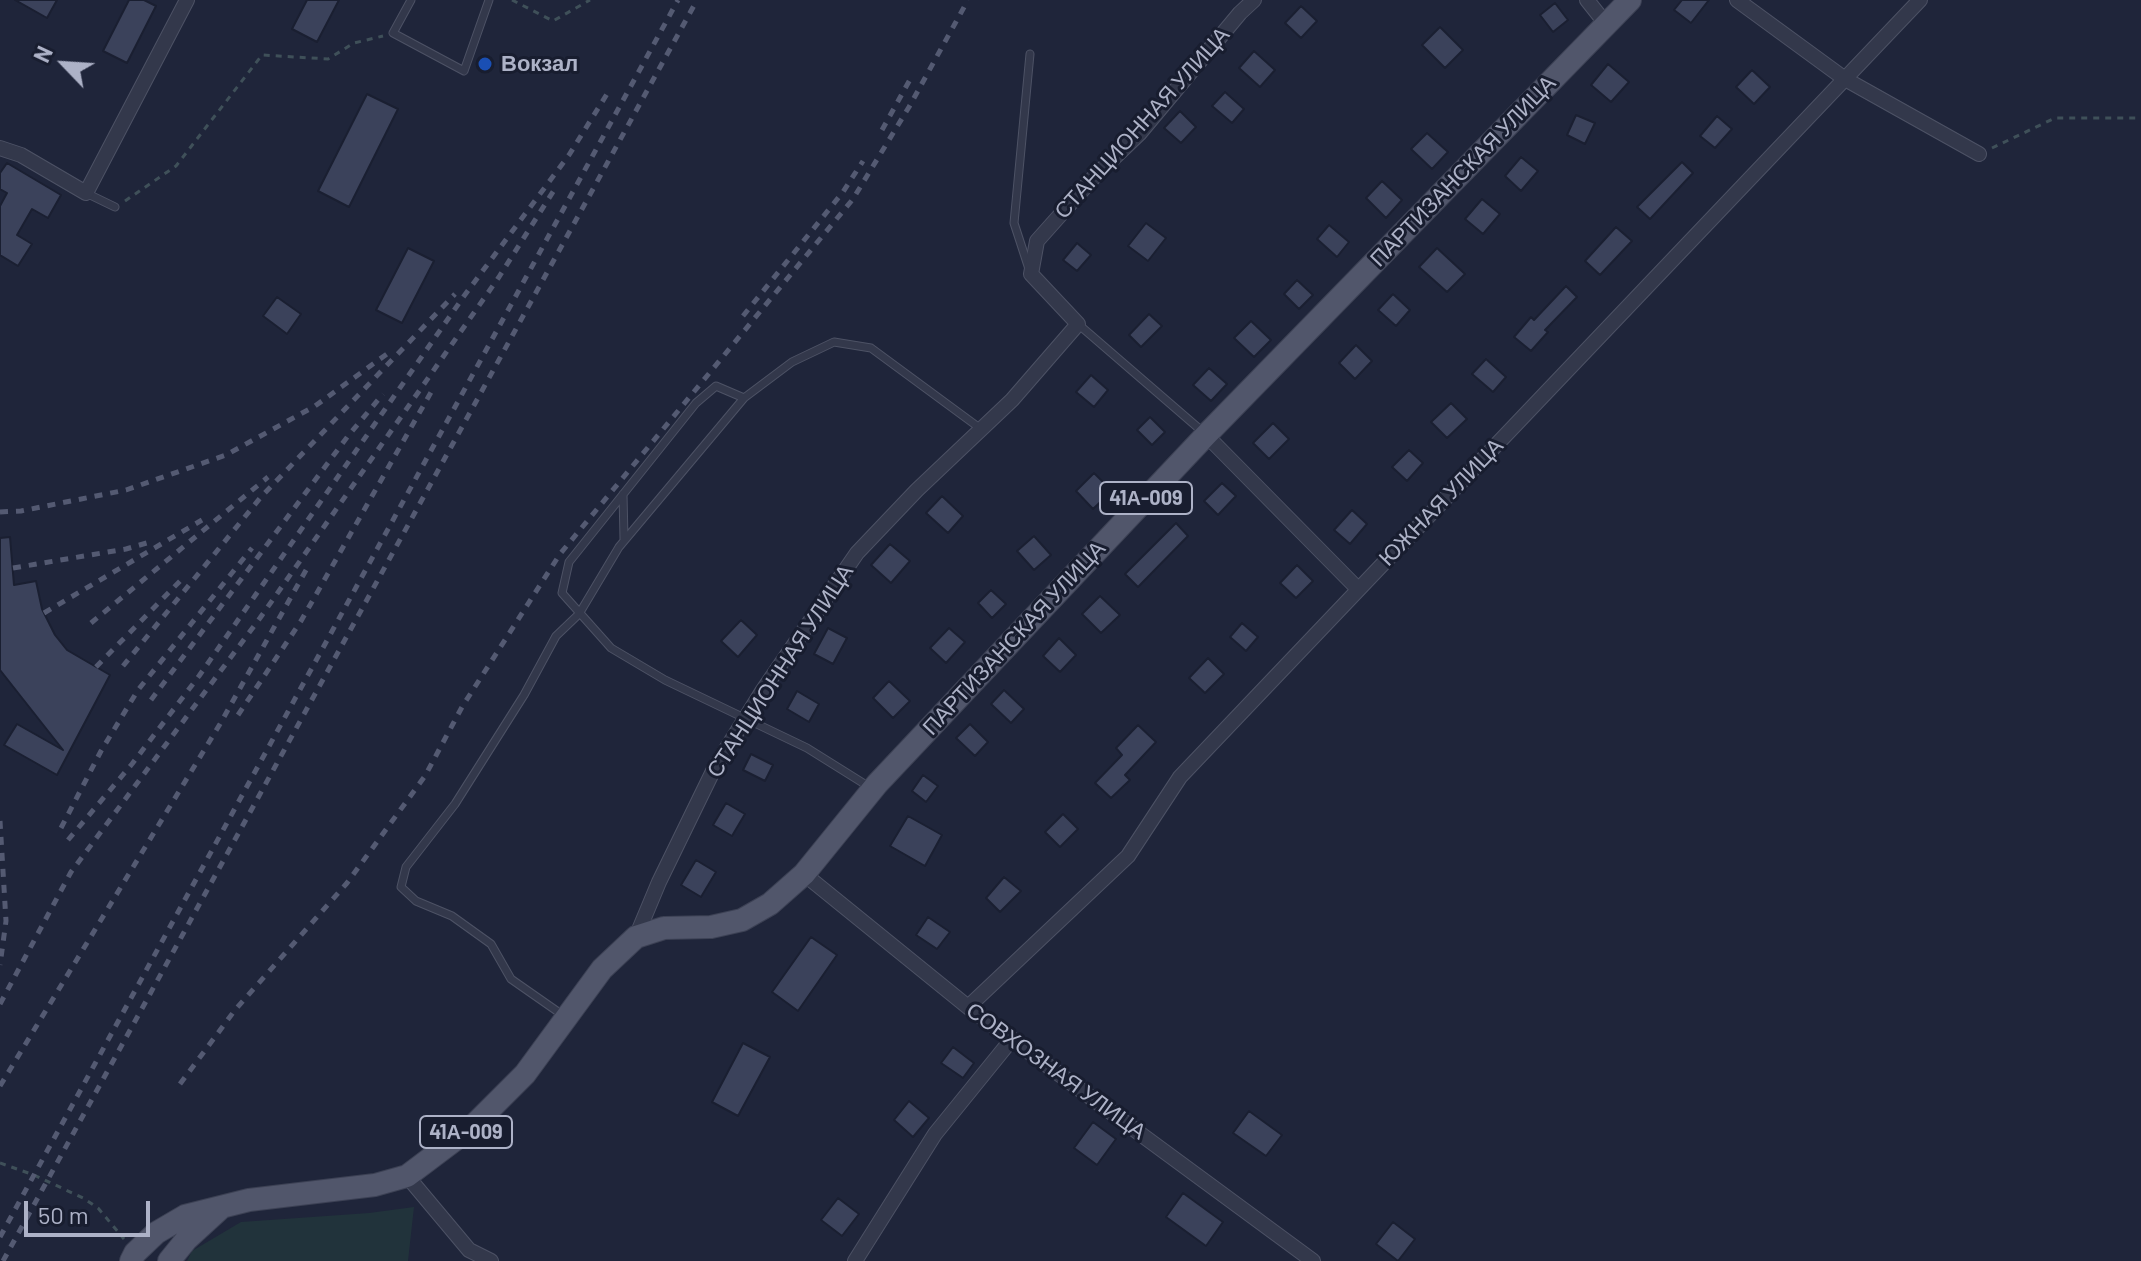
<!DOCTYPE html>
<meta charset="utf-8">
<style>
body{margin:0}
#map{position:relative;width:2141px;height:1261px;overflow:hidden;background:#1f253a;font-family:Barlow,sans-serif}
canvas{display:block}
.north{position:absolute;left:24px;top:24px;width:80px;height:80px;-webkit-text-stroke:6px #181d2f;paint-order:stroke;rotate:295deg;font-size:22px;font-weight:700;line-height:32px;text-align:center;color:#adb2c7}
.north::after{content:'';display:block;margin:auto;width:28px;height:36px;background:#adb2c7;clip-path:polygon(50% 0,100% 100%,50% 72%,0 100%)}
.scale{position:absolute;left:24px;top:1201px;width:126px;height:36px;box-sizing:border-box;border:4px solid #adb2c7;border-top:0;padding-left:10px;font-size:24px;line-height:28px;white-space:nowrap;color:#adb2c7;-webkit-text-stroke:6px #181d2f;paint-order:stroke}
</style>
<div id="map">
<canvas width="2141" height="1261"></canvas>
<div class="north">N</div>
<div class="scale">50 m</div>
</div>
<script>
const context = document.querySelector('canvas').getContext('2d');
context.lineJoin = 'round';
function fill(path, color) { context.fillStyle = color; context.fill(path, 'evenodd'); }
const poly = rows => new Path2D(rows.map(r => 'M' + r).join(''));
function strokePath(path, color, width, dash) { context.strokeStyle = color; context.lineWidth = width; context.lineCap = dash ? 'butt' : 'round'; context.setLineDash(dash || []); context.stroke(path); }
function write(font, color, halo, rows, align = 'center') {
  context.font = font + ' Barlow,sans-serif'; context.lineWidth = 6; context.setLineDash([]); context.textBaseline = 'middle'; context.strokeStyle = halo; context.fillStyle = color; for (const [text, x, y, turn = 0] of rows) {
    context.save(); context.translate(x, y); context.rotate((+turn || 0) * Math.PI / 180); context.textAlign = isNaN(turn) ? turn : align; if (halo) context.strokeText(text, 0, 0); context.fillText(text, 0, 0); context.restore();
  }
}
fill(poly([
 [414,1207,408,1261,187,1261,192,1251,241,1222,369,1213]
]), '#21333b');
const building = poly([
 [15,0,57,0,47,18,15,0],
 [129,0,144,0,156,6,127,63,103,51,129,0],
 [307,0,339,0,317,42,292,29,307,0],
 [1682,0,1709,0,1691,23,1674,10,1682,0],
 [1555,3,1568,20,1553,32,1540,15,1555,3],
 [1301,6,1317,21,1301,38,1285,23,1301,6],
 [1440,27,1463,50,1445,68,1422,45,1440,27],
 [1254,51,1275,70,1260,87,1239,68,1254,51],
 [1608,64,1629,82,1611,102,1591,85,1608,64],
 [1752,70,1770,87,1754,104,1736,87,1752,70],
 [1225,92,1244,109,1232,123,1212,106,1225,92],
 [367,94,398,109,349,207,318,191,367,94],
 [1180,111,1196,127,1181,143,1164,128,1180,111],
 [1576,115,1595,123,1585,144,1567,135,1576,115],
 [1717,116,1732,129,1715,148,1700,136,1717,116],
 [1427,133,1448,152,1432,169,1411,149,1427,133],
 [1521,157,1538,171,1521,191,1505,176,1521,157],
 [1682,162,1693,173,1650,219,1637,207,1682,162],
 [7,163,61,195,48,218,32,209,17,235,32,244,18,266,0,255,0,206,7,193,0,189,0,173,7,163],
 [1382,181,1402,200,1386,218,1366,198,1382,181],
 [1482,199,1500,214,1483,234,1465,219,1482,199],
 [1146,223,1166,238,1148,261,1128,246,1146,223],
 [1329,225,1349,242,1337,257,1317,239,1329,225],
 [1616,227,1632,241,1600,275,1585,261,1616,227],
 [1077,243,1091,255,1077,271,1063,260,1077,243],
 [408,248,434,261,402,323,376,310,408,248],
 [1437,248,1465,274,1447,292,1419,267,1437,248],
 [1297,280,1313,295,1299,309,1284,294,1297,280],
 [1566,286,1577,297,1545,330,1548,332,1531,351,1514,337,1531,317,1534,320,1566,286],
 [1393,294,1410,310,1396,326,1378,310,1393,294],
 [277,297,301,314,287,334,263,316,277,297],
 [1149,314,1162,326,1141,347,1129,335,1149,314],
 [1251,321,1271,340,1254,357,1234,338,1251,321],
 [1356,345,1372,361,1355,379,1339,363,1356,345],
 [1486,359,1506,377,1493,392,1472,374,1486,359],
 [1209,368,1227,384,1211,401,1193,385,1209,368],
 [1091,375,1108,390,1094,407,1076,392,1091,375],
 [1451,403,1467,419,1447,438,1431,422,1451,403],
 [1150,417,1165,432,1152,445,1137,430,1150,417],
 [1273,423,1289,439,1269,459,1253,443,1273,423],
 [1409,450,1423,463,1407,481,1392,467,1409,450],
 [1094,473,1112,491,1093,509,1076,491,1094,473],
 [1222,483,1236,496,1218,515,1204,501,1222,483],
 [942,496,963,516,948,533,926,513,942,496],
 [1352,510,1367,524,1350,544,1334,530,1352,510],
 [1176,523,1188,536,1138,587,1125,574,1176,523],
 [1034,536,1051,555,1034,570,1017,551,1034,536],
 [10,537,14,585,36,581,42,609,55,635,67,650,110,675,57,775,4,745,17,724,63,750,0,670,0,538,10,537],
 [890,544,910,561,891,583,871,565,890,544],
 [1297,565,1313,581,1296,598,1280,583,1297,565],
 [991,590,1006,604,992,618,978,603,991,590],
 [1100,596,1120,615,1101,633,1082,614,1100,596],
 [741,620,757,635,738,657,721,641,741,620],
 [1242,623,1258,637,1246,651,1230,637,1242,623],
 [828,628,847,638,833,664,814,654,828,628],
 [949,628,965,642,946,663,930,648,949,628],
 [1059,638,1076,655,1060,672,1043,656,1059,638],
 [1208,658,1224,674,1205,693,1189,678,1208,658],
 [889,681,910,701,893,718,873,698,889,681],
 [1004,690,1024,709,1011,723,991,704,1004,690],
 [797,691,819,704,809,722,787,709,797,691],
 [970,724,988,742,975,756,956,738,970,724],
 [1138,725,1156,742,1125,775,1130,780,1111,798,1095,783,1122,755,1116,748,1138,725],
 [751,754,773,765,765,781,743,770,751,754],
 [923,775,938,786,926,802,912,791,923,775],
 [726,803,745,814,732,836,713,825,726,803],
 [1063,814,1078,829,1060,847,1045,832,1063,814],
 [908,816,942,835,925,866,890,846,908,816],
 [696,860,716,872,701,897,681,885,696,860],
 [1004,877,1021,891,1000,912,986,898,1004,877],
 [928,917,950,932,937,949,916,935,928,917],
 [811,937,837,955,798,1011,772,992,811,937],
 [743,1043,770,1057,738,1116,712,1102,743,1043],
 [953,1047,974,1063,963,1078,941,1063,953,1047],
 [909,1101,929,1118,913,1137,894,1120,909,1101],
 [1249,1111,1282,1135,1266,1156,1233,1133,1249,1111],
 [1093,1122,1116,1139,1097,1165,1074,1148,1093,1122],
 [1183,1193,1223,1222,1206,1246,1166,1217,1183,1193],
 [838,1198,859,1214,842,1236,821,1220,838,1198],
 [1393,1222,1415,1239,1398,1261,1376,1244,1393,1222]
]);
fill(building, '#3b425b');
strokePath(building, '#1a1f31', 2);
const service = poly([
 [411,0,393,33,464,71,489,0],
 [86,193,115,207],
 [1029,269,1014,223,1030,54],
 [1078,324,1203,432],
 [623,494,624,539],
 [871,788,807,748,665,680,611,648,562,593,569,562,696,403,716,386,744,398,792,362,834,342,871,348,981,429],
 [564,1016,511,979,491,944,452,916,416,901,401,887,406,867,455,804,524,695,556,636,579,614,619,547,744,398]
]);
const minor = poly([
 [1587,0,1606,24],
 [1737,0,1845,79,1979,154],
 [0,148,21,155,86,193,187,0],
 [1206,435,1358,589],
 [804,874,968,1007,1313,1261],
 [636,937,659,882,715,767,763,690,857,553,917,490,1012,400,1078,324,1031,274,1037,241,1094,177,1139,134,1240,13,1254,0],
 [968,1007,1128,856,1180,777,1920,0],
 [407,1176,469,1250,491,1261],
 [855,1261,935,1134,1012,1039]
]);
const primary = poly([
 [131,1261,135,1253,156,1233,185,1216,249,1200,375,1185,407,1176,472,1127,525,1074,602,969,636,937,664,928,711,927,742,920,770,904,804,874,877,784,1206,435,1630,0],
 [169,1261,186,1240,221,1208]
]);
strokePath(service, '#4d5265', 9);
strokePath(minor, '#4d5265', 16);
strokePath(primary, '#3c4154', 24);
strokePath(poly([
 [512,0,553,21,590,0],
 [1992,148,2055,118,2141,118],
 [125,201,176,166,262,55,328,59,354,43,383,36],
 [0,1163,34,1175,83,1198,98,1208,124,1239]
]), '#3f5059', 3, [6, 6]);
strokePath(service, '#33384b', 7);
strokePath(minor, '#33384b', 14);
strokePath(primary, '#51566b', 22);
strokePath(poly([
 [882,130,912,76],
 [743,316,843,192,863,161],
 [0,512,21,511,126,490,226,455,315,406,391,351],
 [13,568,126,549,150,542],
 [44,613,202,520],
 [91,623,268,477],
 [123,666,261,497,455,294],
 [96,667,180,581],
 [151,700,348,436,383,394],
 [238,715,301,621,434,387],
 [0,821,6,921,0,965],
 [61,828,101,751,138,690,252,548],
 [68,840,132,764,199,676,464,296,569,155,607,94],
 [0,1004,71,872,260,618,499,277,556,187],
 [180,1084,235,1010,347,883,425,776,462,707,560,554,853,199,909,107,968,0],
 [0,1086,220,724,310,563],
 [0,1237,678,0],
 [3,1261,697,0]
]), '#545a72', 5, [8, 8]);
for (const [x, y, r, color] of [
 [485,64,8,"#1a4fb4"]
]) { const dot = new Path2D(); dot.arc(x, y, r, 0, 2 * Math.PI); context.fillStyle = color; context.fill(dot); strokePath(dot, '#181d2f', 3); }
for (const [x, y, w] of [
 [1146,498,92],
 [466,1132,92]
]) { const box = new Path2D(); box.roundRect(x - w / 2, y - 16, w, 32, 6); context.fillStyle = '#181d2f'; context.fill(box); strokePath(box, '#adb2c7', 2); }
write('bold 20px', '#adb2c7', null, [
 ["41А-009",1146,498],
 ["41А-009",466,1132]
]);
write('bold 22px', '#adb2c7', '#181d2f', [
 ["Вокзал",501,64]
], 'left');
write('22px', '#adb2c7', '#181d2f', [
 ["СТАНЦИОННАЯ УЛИЦА",1142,123,-48],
 ["ПАРТИЗАНСКАЯ УЛИЦА",1463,171,-46],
 ["ЮЖНАЯ УЛИЦА",1441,502,-46],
 ["ПАРТИЗАНСКАЯ УЛИЦА",1014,638,-47],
 ["СТАНЦИОННАЯ УЛИЦА",780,671,-57],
 ["СОВХОЗНАЯ УЛИЦА",1056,1071,36]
]);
</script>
